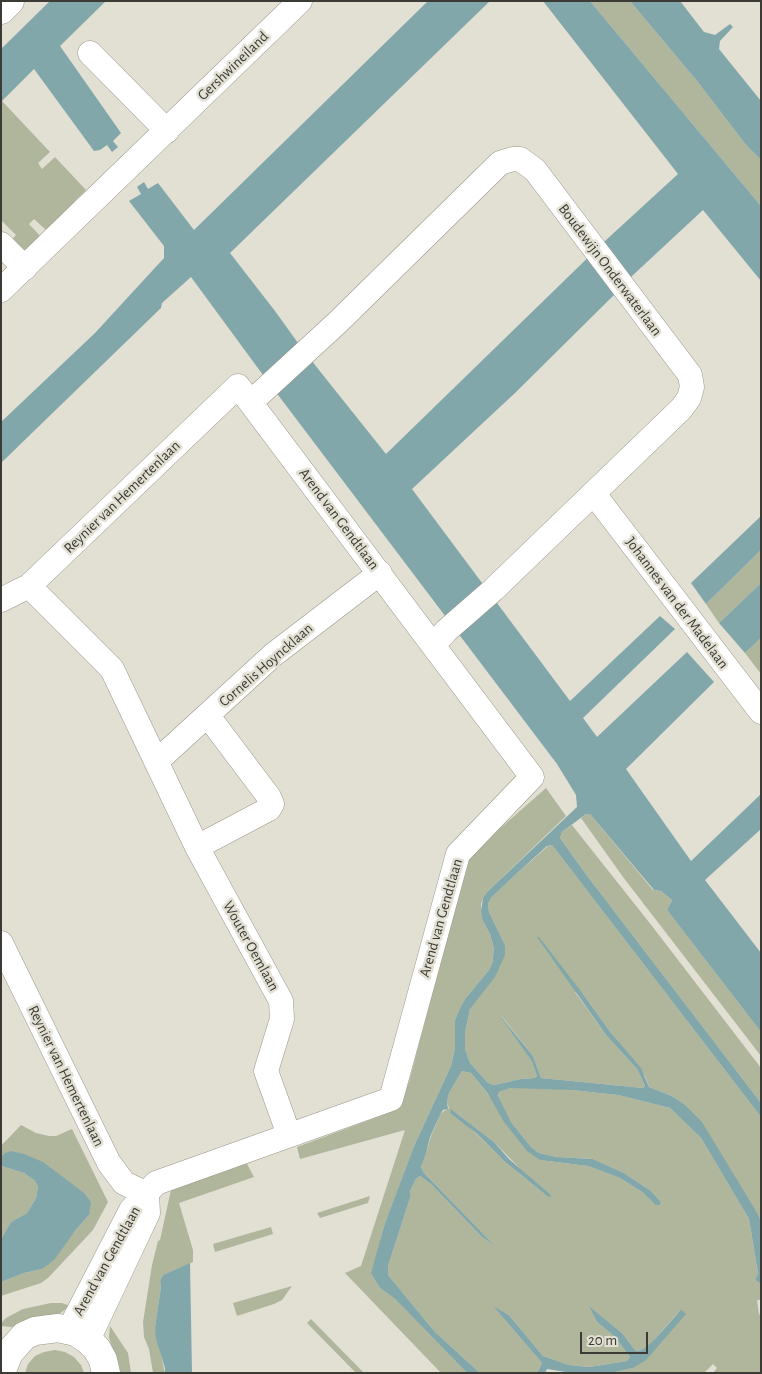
<!DOCTYPE html>
<style>
body{margin:0}
#map{position:relative;width:762px;height:1374px;overflow:hidden;background:#e2dfd3;font-family:"Alegreya Sans",sans-serif}
canvas{display:block}
.frame{position:absolute;inset:0;border:2px solid #3b3a35;pointer-events:none}
.scale{position:absolute;left:580px;top:1332px;width:68px;height:22px;box-sizing:border-box;border:2px solid #3b3a35;border-top:0;padding-left:6px;font-size:15px;line-height:18px;white-space:nowrap;color:#3b3a35;-webkit-text-stroke:4px #e2dfd3;paint-order:stroke}
</style>
<div id="map">
<canvas width="762" height="1374"></canvas>
<div class="frame"></div>
<div class="scale">20 m</div>
</div>
<script>
const context = document.querySelector('canvas').getContext('2d');
context.lineJoin = 'round';
function fill(path, color) { context.fillStyle = color; context.fill(path, 'evenodd'); }
const poly = rows => new Path2D(rows.map(r => 'M' + r).join(''));
function strokePath(path, color, width, dash) { context.strokeStyle = color; context.lineWidth = width; context.lineCap = dash ? 'butt' : 'round'; context.setLineDash(dash || []); context.stroke(path); }
function write(font, color, halo, rows, align = 'center') {
  context.font = font + ' "Alegreya Sans",sans-serif'; context.lineWidth = 5; context.setLineDash([]); context.textBaseline = 'middle'; context.strokeStyle = halo; context.fillStyle = color; for (const [text, x, y, turn = 0] of rows) {
    context.save(); context.translate(x, y); context.rotate((+turn || 0) * Math.PI / 180); context.textAlign = isNaN(turn) ? turn : align; if (halo) context.strokeText(text, 0, 0); context.fillText(text, 0, 0); context.restore();
  }
}
fill(poly([
 [590,1,630,1,697,81,746,145,761,160,761,206],
 [2,101,50,152,38,163,42,169,55,157,86,190,46,230,34,219,29,224,41,237,24,251,10,242,16,235,1,220],
 [761,550,761,583,719,623,706,604],
 [761,638,761,674,745,653],
 [546,788,566,816,487,892,483,898,481,904,482,919,490,934,494,949,492,964,489,970,465,999,460,1008,455,1020,455,1048,451,1066,414,1146,385,1223,372,1272,380,1288,395,1299,467,1373,441,1373,345,1273,361,1266,405,1130,300,1159,297,1147,391,1112,401,1102,409,1082,467,863,471,854,488,839],
 [586,814,590,814,653,890,661,891,672,900,667,910,761,1032,761,1056,623,877,581,818],
 [572,825,652,926,761,1068,761,1103,585,873,560,838,562,832],
 [552,845,761,1117,761,1223,759,1216,684,1104,672,1096,649,1087,645,1076,611,1033,583,994,575,992,606,1035,637,1069,645,1086,643,1088,541,1078,533,1056,500,1014,532,1062,537,1076,535,1078,521,1079,494,1085,488,1083,470,1063,465,1049,465,1033,470,1009,505,945,489,912,488,904,491,898,513,877,548,846],
 [462,1071,471,1073,540,1160,588,1166,620,1178,642,1192,657,1205,660,1205,661,1202,651,1191,624,1173,593,1159,557,1157,539,1153,531,1147,511,1122,498,1099,499,1092,511,1088,526,1087,572,1090,618,1095,670,1108,701,1138,749,1219,758,1273,755,1280,761,1284,761,1300,757,1300,759,1314,761,1316,761,1373,713,1373,717,1368,713,1364,704,1373,610,1373,633,1368,680,1310,654,1340,643,1349,638,1351,635,1350,622,1333,590,1307,597,1322,615,1337,630,1357,627,1361,589,1367,569,1365,543,1356,509,1315,494,1307,542,1363,537,1373,480,1373,435,1332,388,1275,388,1266,410,1198,410,1191,416,1179,420,1176,431,1184,482,1237,493,1244,424,1173,421,1167,426,1154,431,1136,441,1113,449,1108,447,1102,449,1093],
 [451,1109,494,1142,547,1196,504,1161],
 [21,1125,36,1133,49,1136,56,1136,72,1129,108,1202,93,1230,48,1278,41,1283,1,1296,1,1282,24,1273,42,1269,89,1215,1,1157,1,1146],
 [246,1162,254,1177,179,1203,193,1250,193,1262,163,1275,160,1281,161,1287,155,1327,165,1373,153,1373,149,1349,144,1337,143,1322,152,1265,158,1241,160,1240,171,1190],
 [1,1166,24,1173,34,1180,38,1186,36,1198,27,1213,11,1222,1,1239],
 [370,1196,368,1203,320,1218,317,1213],
 [271,1227,273,1234,215,1252,213,1244],
 [292,1286,282,1300,274,1304,237,1316,233,1303],
 [51,1303,62,1303,70,1306,59,1314,31,1321,18,1326,11,1327,1,1326,1,1323,6,1318,23,1309],
 [311,1319,364,1373,356,1373,307,1323],
 [110,1326,128,1353,131,1373,119,1373,109,1337],
 [55,1350,65,1352,74,1357,81,1365,84,1373,25,1373,28,1364,35,1356,44,1352]
]), '#afb69c');
fill(poly([
 [50,1,106,1,60,46,121,133,113,141,118,147,112,152,107,145,100,150,94,151,34,69,1,102,1,49],
 [428,1,490,1,230,253,275,311,303,350,386,454,605,241,678,174,543,1,590,1,761,206,761,281,703,210,632,276,615,294,515,393,412,489,570,701,660,616,675,629,583,718,597,737,687,652,714,682,626,769,691,861,761,794,761,829,705,880,761,953,761,1032,667,910,672,900,661,891,654,890,590,814,586,814,562,832,560,838,585,873,761,1103,761,1117,552,845,547,846,513,877,491,898,488,904,489,912,505,945,505,955,495,977,470,1009,465,1033,465,1049,470,1063,488,1083,494,1085,521,1079,535,1078,537,1076,532,1062,499,1014,533,1056,541,1078,643,1088,645,1086,637,1069,606,1035,537,937,539,937,583,994,611,1033,641,1068,649,1087,672,1096,684,1104,702,1122,759,1216,761,1223,761,1284,755,1280,758,1273,749,1219,701,1138,670,1108,618,1095,572,1090,511,1088,499,1092,498,1096,511,1122,531,1147,539,1153,557,1157,593,1159,624,1173,651,1191,661,1202,660,1205,656,1205,642,1192,620,1178,588,1166,540,1160,527,1151,504,1122,488,1094,471,1073,462,1071,449,1093,447,1102,448,1109,443,1110,441,1113,430,1137,426,1154,421,1167,424,1173,494,1245,482,1237,431,1184,420,1176,416,1179,410,1191,410,1198,388,1266,388,1275,435,1332,480,1373,467,1373,395,1299,380,1288,371,1273,385,1223,414,1146,451,1066,455,1048,455,1020,460,1008,465,999,489,970,492,964,494,949,490,934,482,919,481,911,483,898,487,892,577,807,576,795,557,764,263,375,191,277,162,303,161,308,1,463,1,422,95,333,164,258,164,246,129,201,141,194,137,187,144,182,148,189,158,183,194,230],
 [630,1,680,1,704,32,715,35,730,24,733,27,720,41,719,49,761,101,761,160,746,145,697,81],
 [761,516,761,550,706,604,691,583],
 [761,583,761,638,745,653,719,623],
 [451,1109,494,1142,509,1159,551,1195,551,1197,547,1196,504,1161,476,1133,450,1113],
 [11,1151,24,1154,43,1162,84,1193,91,1202,89,1215,75,1231,54,1260,42,1269,24,1273,1,1282,1,1239,11,1222,27,1213,36,1198,38,1186,34,1180,24,1173,1,1166,1,1157,5,1153],
 [190,1263,192,1373,165,1373,165,1368,156,1339,155,1327,161,1287,160,1281,163,1275],
 [493,1306,509,1315,543,1356,569,1365,589,1367,627,1361,630,1357,615,1337,597,1322,589,1306,622,1333,635,1350,638,1351,643,1349,654,1340,681,1310,683,1311,686,1314,646,1360,633,1368,610,1373,572,1373,547,1369,545,1373,537,1373,542,1363]
]), '#82a7aa');
const minor = poly([
 [90,53,167,131],
 [1,244,25,268],
 [1,290,300,1],
 [251,402,337,323,500,163,513,159,520,159,535,170,690,375,692,387,689,398,681,409,493,590,447,630,434,644],
 [594,494,761,712],
 [29,586,112,669,197,847,281,1001,282,1019,266,1071,289,1135],
 [1,600,29,586,238,386,532,777,458,854,391,1099,156,1183,131,1210,69,1330],
 [156,762,273,655,380,573],
 [197,847,269,809,272,804,269,797,208,716],
 [1,943,109,1163,124,1183,147,1194],
 [88,1340,148,1213,147,1194]
]);
const tertiary = poly([
 [1,10,10,1],
 [1,1373,9,1353,24,1336,35,1331,58,1328,76,1332,88,1340,97,1349,103,1360,106,1373]
]);
strokePath(minor, '#9a978b', 25);
strokePath(tertiary, '#9a978b', 29);
strokePath(minor, '#fff', 24);
strokePath(tertiary, '#fff', 28);
write('15px', '#3b3a35', '#e2dfd3', [
 ["Gershwineiland",233,66,-44],
 ["Boudewijn Onderwaterlaan",610,270,53],
 ["Reynier van Hemertenlaan",122,497,-44],
 ["Arend van Gendtlaan",339,519,53],
 ["Johannes van der Madelaan",677,603,53],
 ["Cornelis Hoyncklaan",266,665,-41],
 ["Arend van Gendtlaan",441,918,-74],
 ["Wouter Oemlaan",251,946,61],
 ["Reynier van Hemertenlaan",66,1076,64],
 ["Arend van Gendtlaan",107,1261,-61]
]);
</script>
